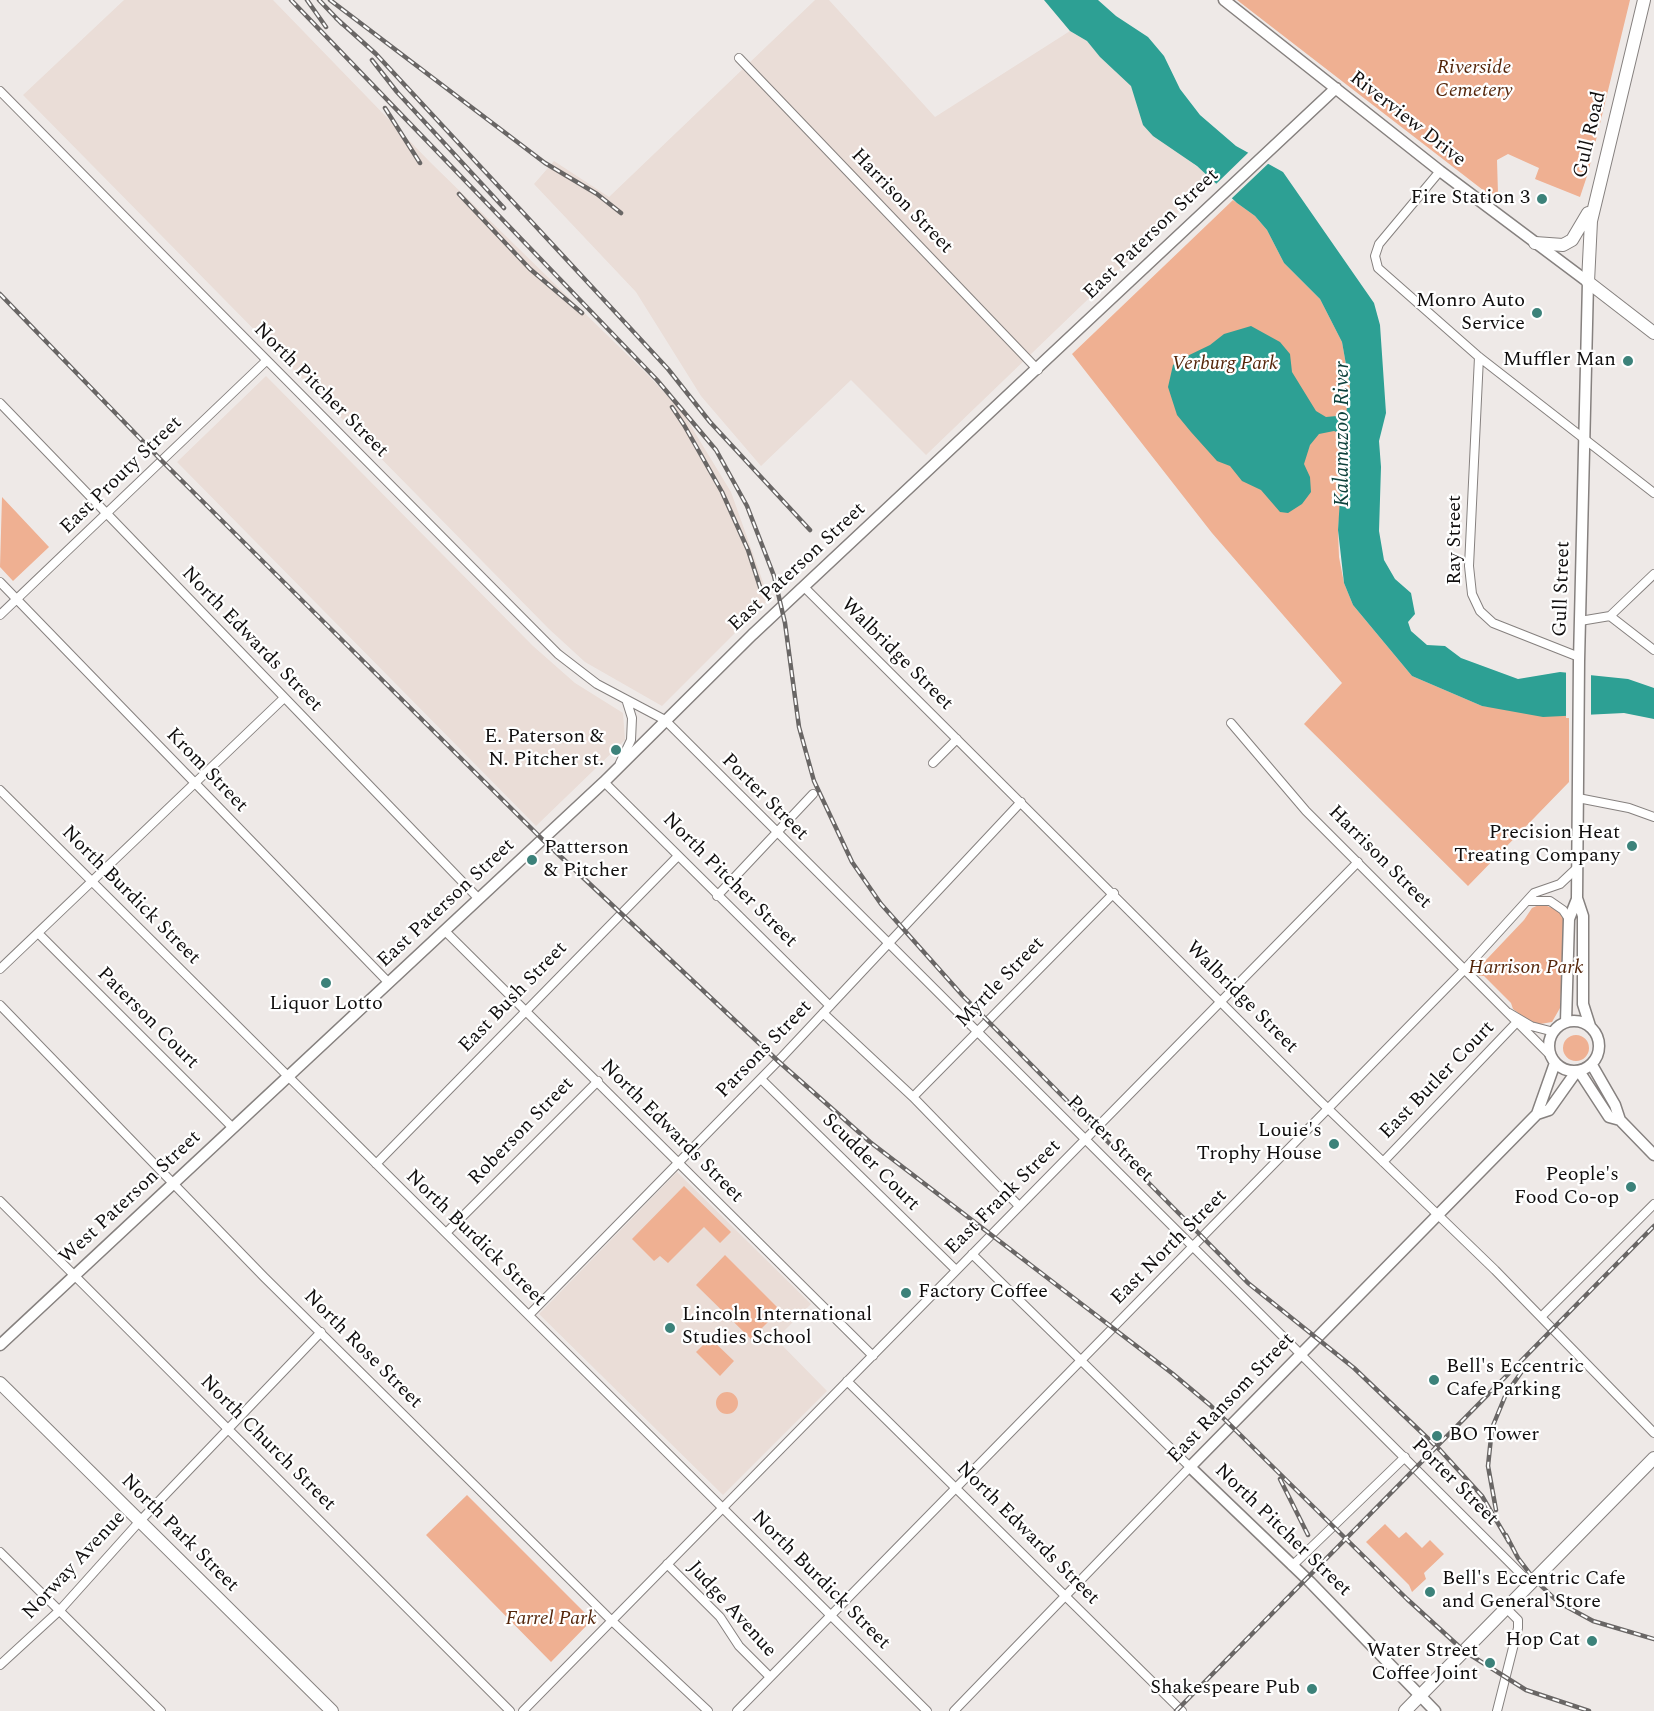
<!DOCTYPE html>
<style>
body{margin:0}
canvas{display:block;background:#eee9e7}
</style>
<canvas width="1654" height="1711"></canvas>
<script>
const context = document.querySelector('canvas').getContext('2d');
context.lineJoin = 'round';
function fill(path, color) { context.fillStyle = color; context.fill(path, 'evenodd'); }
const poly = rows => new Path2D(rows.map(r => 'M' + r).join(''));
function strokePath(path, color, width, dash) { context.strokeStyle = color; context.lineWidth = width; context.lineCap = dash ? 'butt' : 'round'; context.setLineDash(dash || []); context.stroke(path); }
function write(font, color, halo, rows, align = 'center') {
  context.font = font + ' Spectral,serif'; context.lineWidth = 4.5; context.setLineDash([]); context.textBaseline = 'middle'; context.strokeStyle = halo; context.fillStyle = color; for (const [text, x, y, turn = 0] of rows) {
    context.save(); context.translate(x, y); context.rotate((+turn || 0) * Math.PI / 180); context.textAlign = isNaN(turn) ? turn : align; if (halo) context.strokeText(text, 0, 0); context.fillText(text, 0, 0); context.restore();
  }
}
fill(poly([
 [124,0,273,0,430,162,648,375,683,413,731,492,769,599,662,706,585,662,549,629,23,95],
 [815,0,829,0,935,117,1070,31,1087,41,1100,57,1132,86,1143,125,1213,179,926,455,851,380,761,466,701,396,636,292,534,184,554,161,609,197],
 [266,376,533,646,575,683,623,713,625,740,536,826,177,462],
 [677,1172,811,1304,776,1339,827,1391,723,1495,539,1314]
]), '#eaddd7');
fill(poly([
 [1237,0,1630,0,1588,173,1580,197,1535,179,1539,168,1508,154,1497,160,1498,194,1492,197],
 [1233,200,1255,216,1267,230,1284,263,1320,299,1342,342,1350,387,1338,530,1339,557,1344,583,1353,605,1412,676,1482,706,1569,715,1569,782,1468,886,1304,724,1342,683,1212,533,1072,354],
 [2,497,49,547,13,581,0,567],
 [1541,904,1556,909,1562,915,1565,924,1560,1008,1552,1022,1540,1024,1529,1021,1513,1009,1511,1003,1484,976,1479,976,1475,969,1478,963,1486,960,1524,920,1532,908],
 '1563 1048a13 13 0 1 1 26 0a13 13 0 1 1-26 0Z',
 [684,1186,731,1232,720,1243,704,1227,668,1263,660,1256,654,1261,632,1239],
 [725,1255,780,1310,751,1339,696,1285],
 [710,1338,734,1361,720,1376,696,1352],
 '716 1403a11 11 0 1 1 22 0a11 11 0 1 1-22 0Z',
 [467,1495,592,1620,551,1662,426,1535],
 [1385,1524,1399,1538,1406,1532,1422,1548,1430,1540,1444,1554,1424,1573,1426,1579,1412,1592,1409,1585,1366,1542]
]), '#efb092');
fill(poly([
 [1044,0,1098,0,1116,16,1148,37,1164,56,1180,89,1200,115,1236,146,1283,172,1374,303,1380,325,1386,413,1379,441,1381,467,1379,531,1384,560,1395,579,1411,593,1415,614,1408,622,1411,631,1427,645,1445,646,1461,658,1518,679,1560,672,1628,679,1654,688,1654,719,1624,713,1543,717,1482,706,1412,676,1353,605,1344,583,1338,530,1344,435,1334,431,1319,434,1310,445,1304,464,1310,477,1311,492,1302,504,1288,513,1280,512,1261,490,1242,481,1230,466,1217,461,1191,432,1177,415,1168,387,1173,365,1181,359,1210,345,1224,334,1251,326,1280,342,1290,354,1292,372,1316,411,1326,417,1337,416,1346,414,1350,387,1342,342,1320,299,1284,263,1267,230,1255,216,1237,203,1197,166,1153,136,1143,125,1131,86,1100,57,1087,41,1070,31]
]), '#2da094');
fill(poly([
 [1251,150,1271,161,1230,200,1215,185],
 [1566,670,1591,672,1591,718,1566,718]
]), '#eee9e7');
const street = poly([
 [739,58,1038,370],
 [0,91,558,654,597,684,665,720,1530,1583],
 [1440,171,1379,244,1375,256,1378,268,1479,357,1654,493],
 [1479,357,1469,566,1472,594,1480,611,1493,623,1579,657],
 [0,403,479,899],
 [0,582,389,983],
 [804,587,1319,1100,1495,1270,1654,1433],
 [0,615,266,361],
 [1610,616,1654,650],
 [1580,621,1610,616,1654,574],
 [1231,723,1306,811,1551,1056],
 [620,763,631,740,632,718,627,702],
 [933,763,957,739],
 [604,782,830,1006],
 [0,790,927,1711],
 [1578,798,1629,808,1654,817],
 [717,896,813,794],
 [1529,901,1550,901,1563,910,1569,919],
 [445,931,873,1356],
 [38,933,233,1128],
 [0,969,284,698],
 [0,1005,264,1277,611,1620,708,1711],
 [823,1013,913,1097,1019,1206],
 [1509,1013,1531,1026,1554,1032],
 [761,1079,956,1270],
 [913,1097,1114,893],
 [1383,1162,1516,1023],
 [376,1164,678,856],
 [0,1201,510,1711],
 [446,1233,598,1081],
 [529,1315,782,1057,1021,802],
 [1541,1317,1654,1204],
 [847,1381,1182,1711],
 [0,1552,161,1711],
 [667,1564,720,1617,739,1646,770,1677],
 [1292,1566,1405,1457],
 [0,1665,60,1610,139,1522,321,1332],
 [523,1711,1358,862],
 [737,1711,1464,970,1534,893,1560,884,1578,867],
 [954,1711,1190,1467,972,1254],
 [1497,1711,1518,1628,1518,1620,1506,1608]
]);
const secondary = poly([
 [1224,0,1440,171,1588,282,1579,661,1577,898,1583,916,1583,1004,1590,1026],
 '1549 1046a25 25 0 1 1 50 0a25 25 0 1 1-50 0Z',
 [1566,1022,1569,919,1577,899],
 [1592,1065,1615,1105,1620,1120],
 [1579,1071,1609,1117,1620,1120,1654,1155],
 [1537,1114,1555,1063],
 [0,1345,604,782,752,635,1336,88],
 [1435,1711,1310,1582,1190,1467,1537,1114,1549,1110,1576,1072]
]);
const primary = poly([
 [1644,0,1591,221,1588,282,1654,333],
 [1535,243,1563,245,1572,240,1588,213],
 [0,1383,332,1711],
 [1405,1711,1654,1458]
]);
strokePath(street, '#86817f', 10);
strokePath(secondary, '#86817f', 13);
strokePath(primary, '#86817f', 14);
strokePath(street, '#fff', 8);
strokePath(secondary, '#fff', 10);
strokePath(primary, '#fff', 12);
const rail = poly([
 [291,0,657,380,716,450,747,506,774,576,785,623,799,727,814,781,852,862,881,904,963,996,1248,1283,1354,1368,1440,1450,1482,1496,1509,1542],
 [307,0,326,27],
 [319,0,342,24],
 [330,0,545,163,597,194,621,213],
 [336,18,376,54,668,369,710,422,810,530],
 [372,60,397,92,504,208],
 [385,108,420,163],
 [459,194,530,269,582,313],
 [0,294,162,461,542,839,778,1061,870,1142,1173,1374,1210,1405,1407,1599,1464,1651,1526,1690,1589,1711],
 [672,407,684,425,722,492,748,550,761,590],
 [1280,1479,1308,1535],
 [1496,1510,1488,1466,1492,1428,1506,1394,1525,1367],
 [1506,1535,1518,1558,1534,1579,1558,1602,1593,1621,1654,1639],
 [1176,1711,1654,1226]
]);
strokePath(rail, '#696665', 4.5);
strokePath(rail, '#fff', 2, [7]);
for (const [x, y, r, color] of [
 [1542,199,6,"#3c827a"],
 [1537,313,6,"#3c827a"],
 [1628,361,6,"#3c827a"],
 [616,750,6,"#3c827a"],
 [1632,846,6,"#3c827a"],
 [532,860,6,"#3c827a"],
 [326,983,6,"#3c827a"],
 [1334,1144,6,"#3c827a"],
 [1631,1187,6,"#3c827a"],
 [906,1293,6,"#3c827a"],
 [670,1328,6,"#3c827a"],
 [1434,1380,6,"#3c827a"],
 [1437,1436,6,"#3c827a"],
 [1430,1592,6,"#3c827a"],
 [1592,1641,6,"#3c827a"],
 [1490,1663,6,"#3c827a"],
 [1312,1689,6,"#3c827a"]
]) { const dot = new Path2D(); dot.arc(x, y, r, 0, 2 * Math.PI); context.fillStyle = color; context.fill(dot); strokePath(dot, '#fff', 2); }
write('italic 20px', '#54260b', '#fff', [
 ["Riverside",1474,69],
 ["Cemetery",1474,92],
 ["Verburg Park",1225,365],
 ["Harrison Park",1526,969],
 ["Farrel Park",551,1620]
]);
write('20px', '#100e0e', '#fff', [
 ["Riverview Drive",1407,120,38],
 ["Gull Road",1591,135,-77],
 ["Harrison Street",901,202,46],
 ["East Paterson Street",1152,235,-44],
 ["North Pitcher Street",320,391,45],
 ["East Prouty Street",122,476,-44],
 ["Ray Street",1456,540,-90],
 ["East Paterson Street",798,568,-43],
 ["Gull Street",1563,589,-88],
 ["North Edwards Street",251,640,46],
 ["Walbridge Street",896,655,45],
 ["Krom Street",206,771,46],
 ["Porter Street",764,798,45],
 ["Harrison Street",1379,858,45],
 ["North Pitcher Street",729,881,45],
 ["North Burdick Street",130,896,45],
 ["East Paterson Street",447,904,-43],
 ["Myrtle Street",1001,983,-46],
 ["East Bush Street",514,998,-46],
 ["Walbridge Street",1241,998,45],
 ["Paterson Court",147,1019,45],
 ["Parsons Street",765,1050,-46],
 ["East Butler Court",1438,1081,-46],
 ["Roberson Street",522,1132,-46],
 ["North Edwards Street",671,1132,45],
 ["Porter Street",1109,1140,45],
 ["Scudder Court",870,1163,45],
 ["West Paterson Street",131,1198,-43],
 ["East Frank Street",1004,1198,-45],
 ["North Burdick Street",475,1239,44],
 ["East North Street",1170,1248,-45],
 ["North Rose Street",362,1350,45],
 ["East Ransom Street",1232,1399,-46],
 ["North Church Street",267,1444,45],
 ["Porter Street",1454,1483,45],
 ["North Pitcher Street",1282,1531,44],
 ["North Park Street",179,1534,45],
 ["North Edwards Street",1027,1534,45],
 ["Norway Avenue",75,1566,-47],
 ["North Burdick Street",820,1581,45],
 ["Judge Avenue",731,1610,48]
]);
write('20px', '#100e0e', '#fff', [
 ["Fire Station 3",1530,199],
 ["Monro Auto",1525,302],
 ["Service",1525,325],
 ["Muffler Man",1616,361],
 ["E. Paterson &",604,738],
 ["N. Pitcher st.",604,761],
 ["Precision Heat",1620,834],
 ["Treating Company",1620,857],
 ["Patterson",544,849,"left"],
 ["& Pitcher",544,872,"left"],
 ["Liquor Lotto",326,1005,"center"],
 ["Louie's",1322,1132],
 ["Trophy House",1322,1155],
 ["People's",1619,1176],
 ["Food Co-op",1619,1199],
 ["Factory Coffee",918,1293,"left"],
 ["Lincoln International",682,1316,"left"],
 ["Studies School",682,1339,"left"],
 ["Bell's Eccentric",1446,1368,"left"],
 ["Cafe Parking",1446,1391,"left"],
 ["BO Tower",1449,1436,"left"],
 ["Bell's Eccentric Cafe",1442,1580,"left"],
 ["and General Store",1442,1603,"left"],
 ["Hop Cat",1580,1641],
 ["Water Street",1478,1652],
 ["Coffee Joint",1478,1675],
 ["Shakespeare Pub",1300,1689]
], 'right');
write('italic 21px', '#0d403a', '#fff', [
 ["Kalamazoo River",1344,434,-90]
]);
</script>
